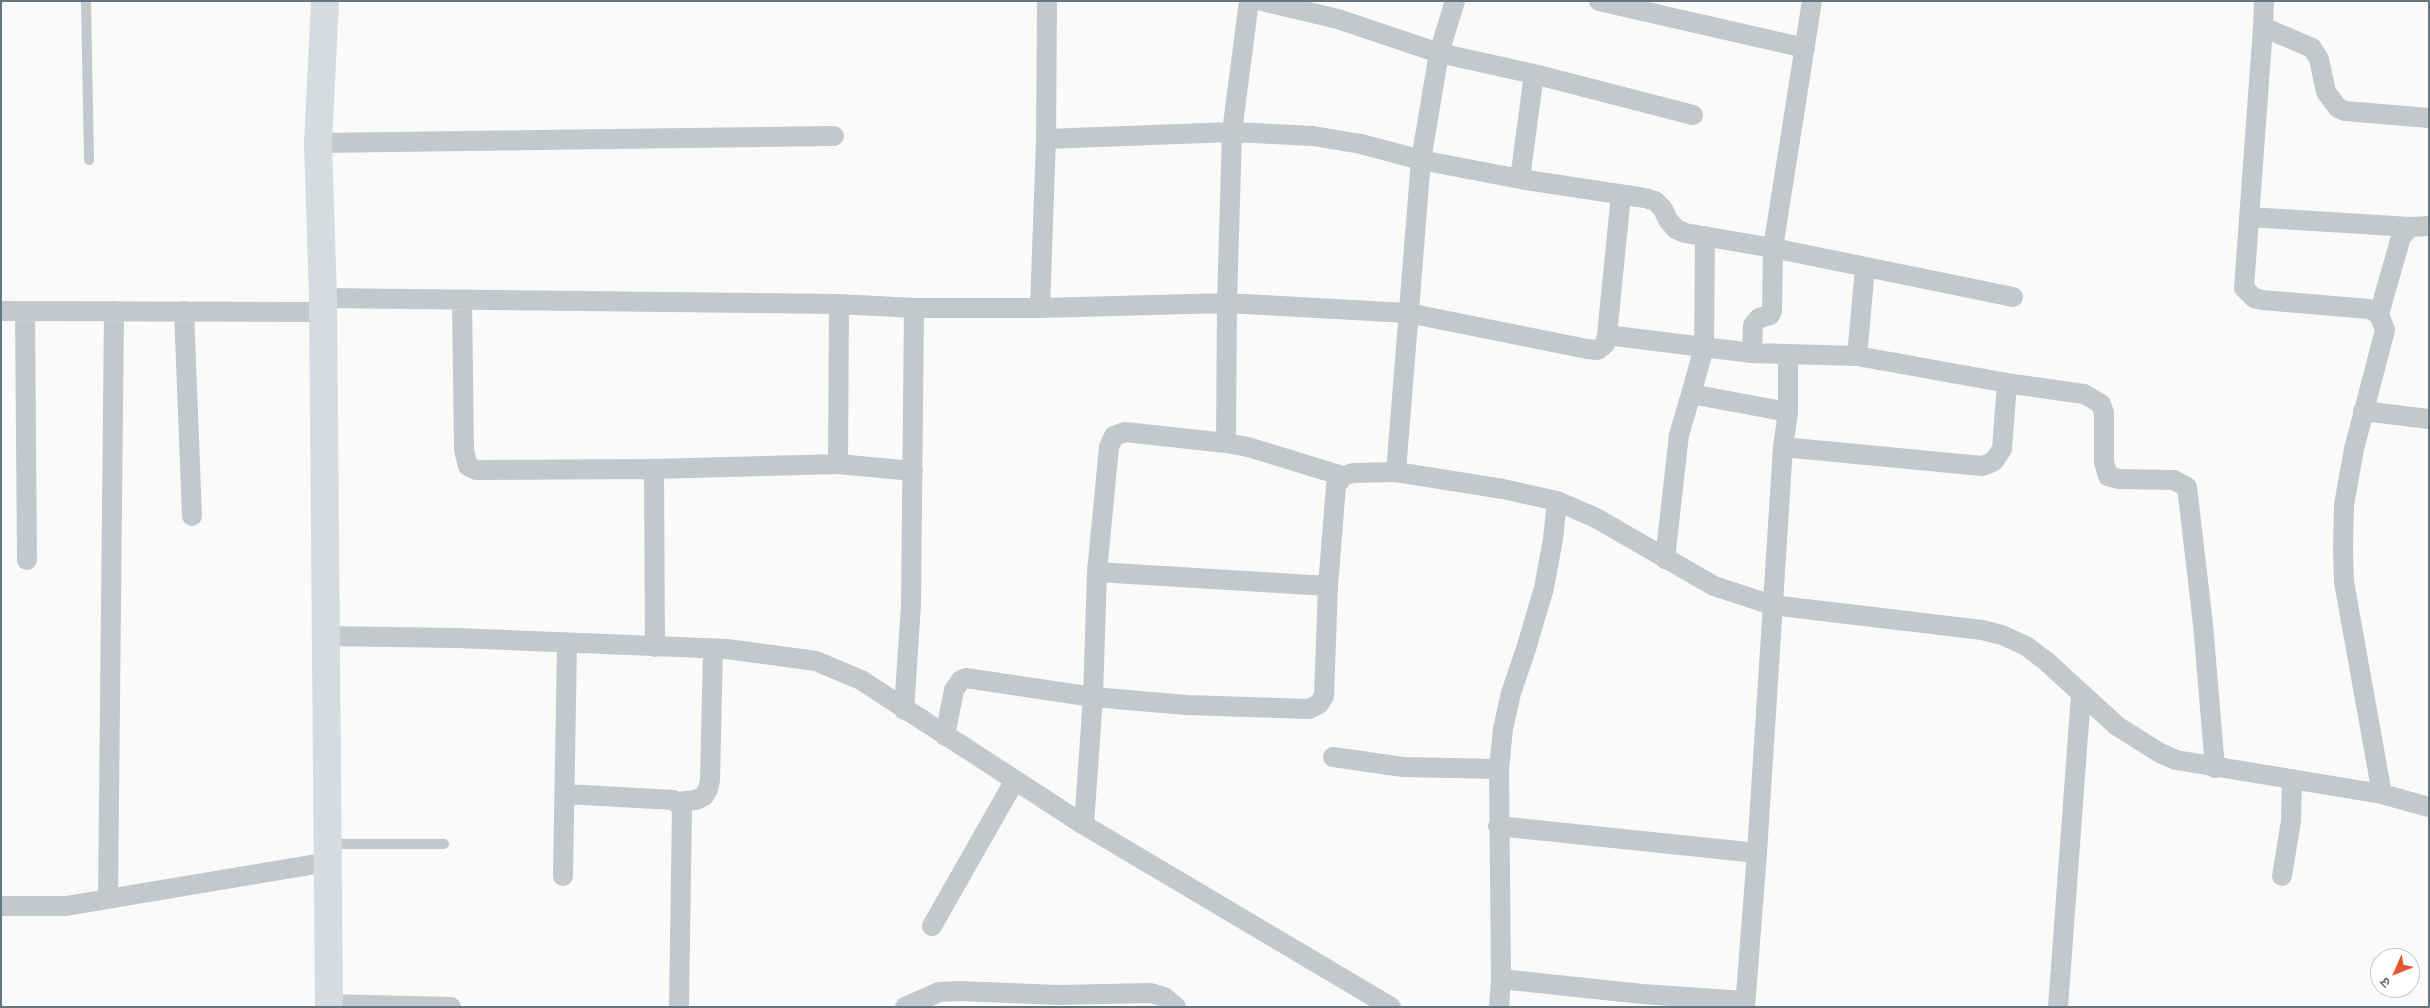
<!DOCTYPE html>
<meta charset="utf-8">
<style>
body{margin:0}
#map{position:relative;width:2430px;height:1008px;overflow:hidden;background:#fafaf8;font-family:"DM Sans","Noto Sans Devanagari",sans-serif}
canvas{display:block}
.frame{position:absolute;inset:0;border:2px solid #657683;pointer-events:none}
.north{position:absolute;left:2370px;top:948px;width:50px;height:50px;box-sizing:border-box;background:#fff;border:1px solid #c1c8cd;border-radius:50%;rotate:226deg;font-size:14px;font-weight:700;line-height:20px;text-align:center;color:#657683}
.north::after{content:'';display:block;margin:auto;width:18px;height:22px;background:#e4572e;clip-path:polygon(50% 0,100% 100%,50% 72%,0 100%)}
</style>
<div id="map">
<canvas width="2430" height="1008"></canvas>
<div class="frame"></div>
<div class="north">उ</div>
</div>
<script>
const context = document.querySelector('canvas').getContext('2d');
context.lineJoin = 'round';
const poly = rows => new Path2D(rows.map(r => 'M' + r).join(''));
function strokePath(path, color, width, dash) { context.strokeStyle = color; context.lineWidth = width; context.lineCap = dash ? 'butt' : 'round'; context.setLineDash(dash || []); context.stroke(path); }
strokePath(poly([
 [86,1,89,160],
 [329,844,444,844]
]), '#c3c8cc', 10);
strokePath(poly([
 [1262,1,1338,19,1439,53,1534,74],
 [1455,1,1439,53,1421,160,1396,472,1503,489,1557,501,1596,518,1714,586,1772,605,1982,630,2002,635,2026,646,2046,661,2117,726,2160,753,2176,760,2382,794,2429,807],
 [1599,1,1805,48],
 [2264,1,2263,27,2312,48,2319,59,2326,92,2338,108,2345,111,2429,118],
 [2263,27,2244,288,2254,298,2262,300,2369,309,2379,314,2385,330,2354,449,2344,505,2343,550,2344,582,2382,794],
 [1046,139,1232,132,1313,136,1361,144,1421,160,1520,179,1645,198,1655,201,1663,209,1668,220,1676,229,1685,233,1773,248,2013,297],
 [318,143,834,136],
 [1520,179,1534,74,1693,115],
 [1621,195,1607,335,1752,353,1857,356,2013,384,2084,394,2101,404,2104,413,2104,462,2108,476,2119,479,2174,480,2187,487,2203,624,2215,768],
 [2249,217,2410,227],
 [1705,236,1704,348,1691,394,1788,412],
 [323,298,839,304,914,308,1040,308,1227,303,1408,313,1587,349,1598,350,1605,344,1607,335],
 [462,300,464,450,468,466,476,470,654,469,838,464,913,471],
 [1040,308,1046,139,1047,1],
 [1,311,323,312],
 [25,311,27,560],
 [184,311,192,516],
 [2379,314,2401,237,2410,227,2429,226],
 [1752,353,1753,325,1759,318,1770,315,1772,311,1773,248,1812,1],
 [1857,356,1865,268],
 [2363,411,2429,419],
 [1226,443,1227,303,1232,132,1249,1],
 [1783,447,1982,466,1988,464,1994,461,2002,449,2007,383],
 [838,464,839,304],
 [654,469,655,647],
 [1665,559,1679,435,1691,394],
 [1097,572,1328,586],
 [325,636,458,638,727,649,816,661,861,680,1084,825,1391,1007],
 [904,710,911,605,914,308],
 [945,736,954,690,961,680,966,678,1093,697,1186,705,1309,709,1319,704,1324,696,1328,586,1336,486,1343,476,1353,473,1396,472],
 [1333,757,1403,767,1499,769],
 [565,794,673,800,682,807,679,1007],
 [678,802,696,800,704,796,708,789,710,780,713,649],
 [1084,825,1093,697,1097,572,1109,447,1114,436,1125,432,1226,443,1248,447,1343,476],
 [1498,826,1757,853],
 [563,876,567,644],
 [2282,876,2291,821,2292,779],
 [108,898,114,311],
 [1,906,66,906,328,862],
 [932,926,1015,780],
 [1501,979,1642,994,1745,1001],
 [329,1004,451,1007],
 [905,1007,939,992,960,991,1058,995,1151,993,1164,997,1176,1007],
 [1499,1007,1501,979,1499,769,1503,729,1511,693,1526,649,1544,588,1553,539,1557,501],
 [1745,1007,1757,853,1783,447,1788,412,1788,354],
 [2058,1007,2081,695]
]), '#c3c8cc', 20);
strokePath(poly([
 [325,1,318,143,323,298,329,1007]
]), '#d6dbdf', 28);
</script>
